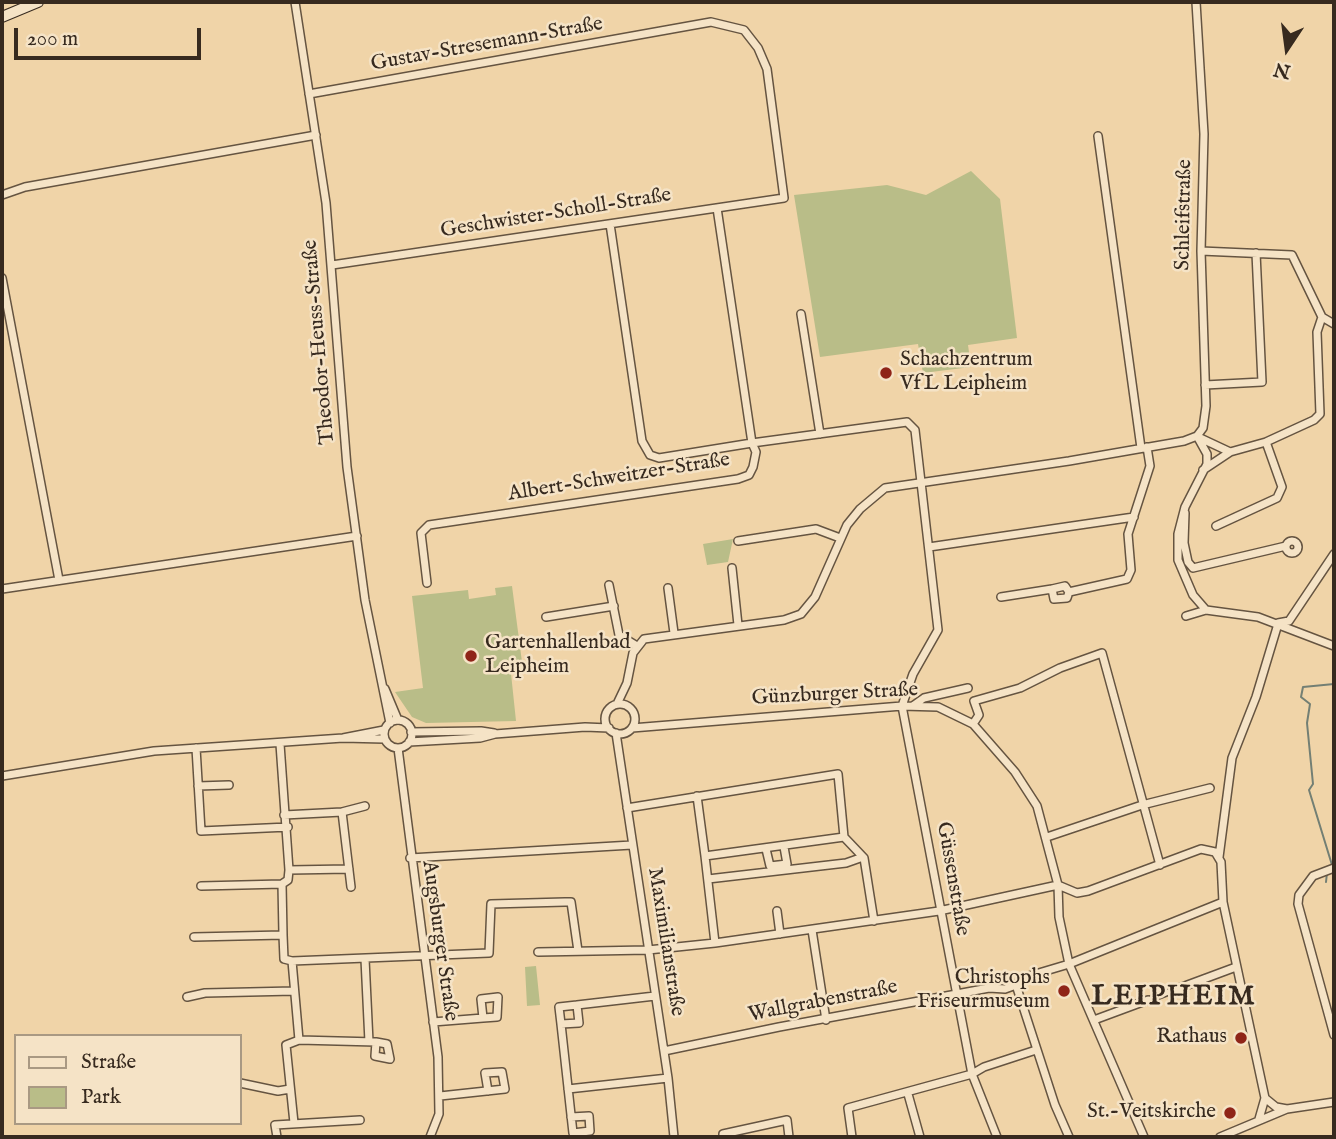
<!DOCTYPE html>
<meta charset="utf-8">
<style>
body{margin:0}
#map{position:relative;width:1336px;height:1139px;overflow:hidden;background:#f0d4a8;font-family:"IM FELL English",serif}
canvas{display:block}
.frame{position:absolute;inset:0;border:4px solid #372a1f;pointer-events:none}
.legend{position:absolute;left:14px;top:1034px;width:228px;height:91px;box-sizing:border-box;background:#f5e3c6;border:2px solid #a99983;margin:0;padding:9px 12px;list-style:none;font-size:21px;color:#372a1f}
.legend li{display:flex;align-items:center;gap:14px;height:35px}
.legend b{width:35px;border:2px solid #a99983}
.north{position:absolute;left:1252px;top:14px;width:70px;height:70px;-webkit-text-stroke:5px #f5e3c6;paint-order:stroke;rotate:193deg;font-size:19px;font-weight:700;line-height:28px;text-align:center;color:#372a1f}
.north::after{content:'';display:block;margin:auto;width:24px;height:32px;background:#372a1f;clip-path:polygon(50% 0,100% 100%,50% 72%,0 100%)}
.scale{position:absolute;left:14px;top:28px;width:187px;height:32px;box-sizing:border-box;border:4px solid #372a1f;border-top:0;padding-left:9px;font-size:21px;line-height:24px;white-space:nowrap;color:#372a1f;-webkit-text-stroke:5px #f5e3c6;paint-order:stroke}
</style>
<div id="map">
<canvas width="1336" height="1139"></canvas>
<div class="frame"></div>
<ul class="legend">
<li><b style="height:9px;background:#f5e3c6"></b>Straße</li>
<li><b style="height:19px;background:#b9bd88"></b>Park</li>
</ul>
<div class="north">N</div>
<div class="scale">200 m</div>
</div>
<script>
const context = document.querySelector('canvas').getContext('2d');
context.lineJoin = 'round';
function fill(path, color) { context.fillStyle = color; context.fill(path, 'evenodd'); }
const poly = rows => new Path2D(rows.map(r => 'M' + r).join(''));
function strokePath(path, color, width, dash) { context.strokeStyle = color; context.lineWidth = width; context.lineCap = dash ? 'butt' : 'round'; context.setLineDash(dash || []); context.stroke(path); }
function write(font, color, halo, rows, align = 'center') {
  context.font = font + ' "IM FELL English",serif'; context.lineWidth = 5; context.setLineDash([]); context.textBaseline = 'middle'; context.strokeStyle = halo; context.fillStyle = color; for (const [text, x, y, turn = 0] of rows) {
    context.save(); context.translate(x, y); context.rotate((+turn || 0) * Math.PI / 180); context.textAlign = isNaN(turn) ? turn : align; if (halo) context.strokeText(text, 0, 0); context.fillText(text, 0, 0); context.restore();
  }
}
fill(poly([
 [971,171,1000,199,1017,338,968,345,971,367,923,373,918,344,820,357,794,195,887,185,926,195],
 [733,539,728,562,707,565,703,544],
 [512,586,522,662,510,664,516,721,426,723,412,717,395,692,423,688,412,596,468,590,469,599,496,595,495,588],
 [536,966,540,1005,527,1006,525,967]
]), '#b9bd88');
strokePath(poly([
 [1332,865,1309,790,1313,784,1307,723,1310,704,1301,697,1303,687,1334,684],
 [1326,882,1327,873]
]), '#737f74', 2);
const pedestrian = poly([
 [1148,1000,1174,990]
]);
const minor = poly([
 [295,2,326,203,347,467,365,600,390,723],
 [309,94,711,22,744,30,758,48,767,69,784,198,332,265],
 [1098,136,1141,448],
 [2,195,25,187,316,135],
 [610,224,642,441,650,455,659,458,752,443,717,208],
 [1201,251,1292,255,1322,317],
 [2,278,59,580],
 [801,314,820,434],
 [1205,385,1262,382,1256,253],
 [1197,436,1207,454,1207,464,1185,507,1178,534,1178,560,1193,595,1206,610],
 [1198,437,1230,452],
 [1203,470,1230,452,1266,442,1314,420,1320,414,1317,332,1322,317,1334,324],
 [1185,513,1184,543,1188,562,1193,568,1286,546],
 [1216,526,1277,498,1282,487,1266,442],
 '1286 547a6 6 0 1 1 12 0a6 6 0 1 1-12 0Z',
 [738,541,816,529,840,538],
 [929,547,1134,517],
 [732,568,738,625],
 [427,583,421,533,429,525,738,479,749,475,753,467,756,452,752,443,907,422,915,430,938,630,913,674,902,706],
 [609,585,619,635,637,646],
 [668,588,674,633],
 [2,589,357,536],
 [1052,589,1065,586,1069,592],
 [1001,597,1052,589,1054,599,1067,598,1069,592,1127,579,1131,570,1128,534,1150,466,1147,447],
 [1186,616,1206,610,1258,617,1334,646],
 [546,617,614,606],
 [1278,623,1289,621,1334,554],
 [385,689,398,720],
 '605 719a15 15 0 1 1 30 0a15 15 0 1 1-30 0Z',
 [617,704,627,683,633,653,644,639,784,620,801,614,815,597,847,525,860,509,885,488,1069,461,1184,441,1197,436,1203,428,1206,406,1201,251,1204,134,1196,2],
 [914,705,924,698,968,688],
 [902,706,972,1074,997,1137],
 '384 734a14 14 0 1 1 28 0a14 14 0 1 1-28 0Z',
 [973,724,979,715,974,701,1020,688,1060,668,1102,653,1160,865],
 [632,728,902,706,938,707,973,724,1015,772,1037,806,1058,885,1059,917,1069,964,1144,1137],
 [411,732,481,731,494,733],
 [616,733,668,1078,674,1137],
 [343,738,384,739],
 [409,742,480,738,495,734,585,727,609,728],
 [280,744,289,870,288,880,282,884,283,935,284,959,292,961],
 [196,748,201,831,288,827],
 [398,748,438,1057,439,1114,430,1137],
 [2,776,154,751,343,738,384,730],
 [198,786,229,785],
 [697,796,705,856],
 [627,808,838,774,844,837,864,858,874,921],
 [342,812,351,887],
 [284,815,342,812,365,806],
 [1047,837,1142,805,1210,788],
 [766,849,770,866,787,864,784,847],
 [1219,857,1232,758,1256,697,1278,624],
 [410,858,632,845],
 [1334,868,1313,876,1299,895,1298,904,1334,1035],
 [289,870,349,869],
 [708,879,846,863,863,857],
 [1058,885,1077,893,1088,891,1201,849,1215,852,1221,862,1223,902,1265,1098,1276,1107,1287,1109],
 [201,886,282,884],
 [777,911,780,934],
 [812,930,826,1020],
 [194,937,283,935],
 [715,943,705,856,844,837],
 [538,952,648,950,715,943,939,911,1058,885],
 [365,959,369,1042],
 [292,961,489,953,491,904,565,902,571,902,578,951],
 [292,961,299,1040],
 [1016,985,1055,1105,1069,1137],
 [1174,990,1236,967],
 [187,997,205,993,294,991],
 [1094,1020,1148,1000],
 [433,1022,483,1018,497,1017,498,997,481,999,483,1018],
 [561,1024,559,1007,577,1005],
 [299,1040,376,1042,375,1056,390,1059,387,1044,376,1042],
 [664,1051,779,1027,989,988,1005,989,1016,985,1022,978,1069,964,1223,902],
 [240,1083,278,1091,290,1089],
 [568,1089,668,1078],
 [908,1094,920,1137],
 [440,1096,505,1089,502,1072,485,1073,488,1091],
 [571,1117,589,1116,590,1131,573,1133,561,1024,579,1023,577,1005,655,996],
 [1259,1119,1265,1098],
 [294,1123,286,1045,299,1040],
 [277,1137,275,1125,360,1120],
 [723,1137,723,1134,787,1120,789,1137],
 [852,1137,848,1108,972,1074,984,1067,1036,1050],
 [1220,1137,1287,1109,1334,1102]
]);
const secondary = poly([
 [2,17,38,2]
]);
strokePath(pedestrian, '#655441', 8);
strokePath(minor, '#655441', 10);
strokePath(secondary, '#372a1f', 12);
strokePath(pedestrian, '#f5e3c6', 5);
strokePath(minor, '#f5e3c6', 7);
strokePath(secondary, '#f5e3c6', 10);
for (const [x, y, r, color] of [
 [886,373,7,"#8f2418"],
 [471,656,7,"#8f2418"],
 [1064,991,7,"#8f2418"],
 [1241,1038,7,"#8f2418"],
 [1230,1113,7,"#8f2418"]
]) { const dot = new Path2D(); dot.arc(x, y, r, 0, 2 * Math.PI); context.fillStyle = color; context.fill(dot); strokePath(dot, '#f5e3c6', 2.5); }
write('21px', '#372a1f', '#f5e3c6', [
 ["Gustav-Stresemann-Straße",487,45,-10],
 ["Geschwister-Scholl-Straße",556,214,-9],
 ["Schleifstraße",1185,215,-89],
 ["Theodor-Heuss-Straße",320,342,-95],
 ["Albert-Schweitzer-Straße",619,478,-9],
 ["Günzburger Straße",835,695,-3],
 ["Güssenstraße",952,879,80],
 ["Augsburger Straße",439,941,82],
 ["Maximilianstraße",665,942,81],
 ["Wallgrabenstraße",823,1002,-11]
]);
write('21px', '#372a1f', '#f5e3c6', [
 ["Schachzentrum",900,361,"left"],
 ["VfL Leipheim",900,385,"left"],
 ["Gartenhallenbad",485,644,"left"],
 ["Leipheim",485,668,"left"],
 ["Christophs",1050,979],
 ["Friseurmuseum",1050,1003],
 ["Rathaus",1227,1038],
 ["St.-Veitskirche",1216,1113]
], 'right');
context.letterSpacing = '2px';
write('bold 28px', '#372a1f', '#f5e3c6', [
 ["LEIPHEIM",1174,998]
]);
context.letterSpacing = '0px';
</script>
